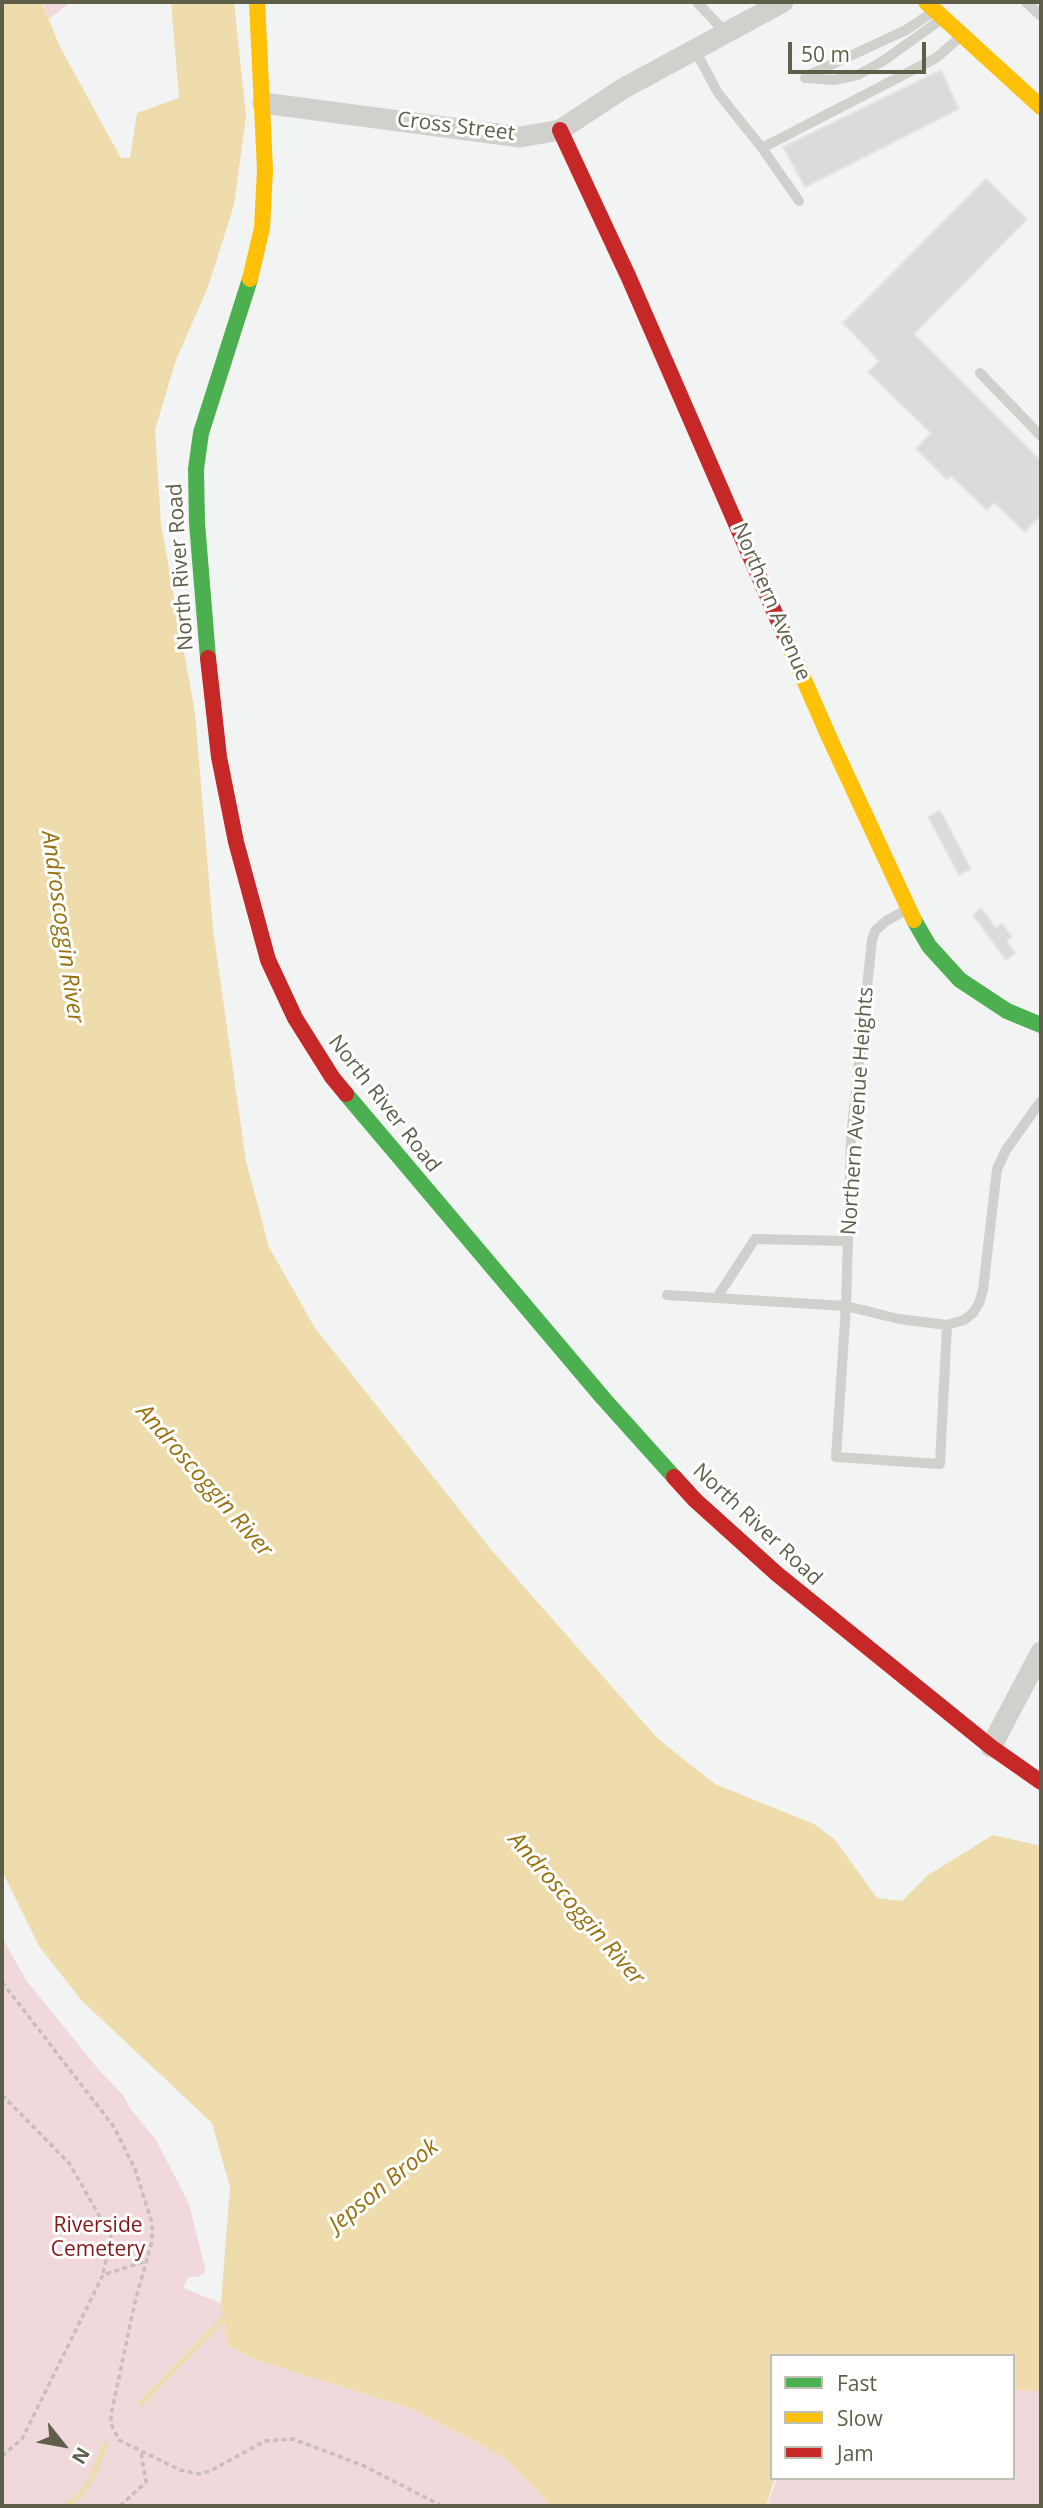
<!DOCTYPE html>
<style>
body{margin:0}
#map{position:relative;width:1043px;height:2508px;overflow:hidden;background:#f2f3f3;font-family:"Open Sans",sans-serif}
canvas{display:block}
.frame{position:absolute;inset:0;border:4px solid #5f5f49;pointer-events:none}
.legend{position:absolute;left:770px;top:2354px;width:245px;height:126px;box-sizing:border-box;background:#fff;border:2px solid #bfbfb6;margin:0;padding:9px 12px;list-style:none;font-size:21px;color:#5f5f49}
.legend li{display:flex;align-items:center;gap:14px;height:35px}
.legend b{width:35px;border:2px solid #bfbfb6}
.north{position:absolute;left:28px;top:2410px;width:70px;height:70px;-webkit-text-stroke:5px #fff;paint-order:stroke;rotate:121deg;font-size:19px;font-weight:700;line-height:28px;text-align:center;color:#5f5f49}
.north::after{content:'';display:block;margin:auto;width:24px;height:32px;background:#5f5f49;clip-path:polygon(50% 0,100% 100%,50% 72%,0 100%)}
.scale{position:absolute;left:788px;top:42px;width:138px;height:32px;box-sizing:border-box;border:4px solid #5f5f49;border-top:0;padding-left:9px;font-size:21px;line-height:24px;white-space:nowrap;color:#5f5f49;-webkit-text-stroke:5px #fff;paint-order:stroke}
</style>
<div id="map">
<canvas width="1043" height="2508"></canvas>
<div class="frame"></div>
<ul class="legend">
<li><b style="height:9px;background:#4caf50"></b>Fast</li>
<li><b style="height:9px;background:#ffc107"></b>Slow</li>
<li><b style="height:9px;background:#c62828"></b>Jam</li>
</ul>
<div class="north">N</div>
<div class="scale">50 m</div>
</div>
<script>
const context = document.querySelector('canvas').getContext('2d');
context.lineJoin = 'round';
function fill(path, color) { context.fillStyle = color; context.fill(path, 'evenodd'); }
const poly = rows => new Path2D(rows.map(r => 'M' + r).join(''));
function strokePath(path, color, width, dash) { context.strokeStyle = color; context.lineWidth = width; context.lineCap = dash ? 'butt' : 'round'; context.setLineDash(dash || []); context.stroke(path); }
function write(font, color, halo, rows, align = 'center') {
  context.font = font + ' "Open Sans",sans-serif'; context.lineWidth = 6; context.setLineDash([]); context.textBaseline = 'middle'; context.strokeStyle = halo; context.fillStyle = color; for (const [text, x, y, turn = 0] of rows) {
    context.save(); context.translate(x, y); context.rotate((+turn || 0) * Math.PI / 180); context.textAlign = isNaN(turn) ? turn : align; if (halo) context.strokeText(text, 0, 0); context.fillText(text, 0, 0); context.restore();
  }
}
fill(poly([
 [43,2,71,2,49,19],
 [2,1937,26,1980,98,2069,123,2095,130,2108,156,2140,189,2204,205,2268,205,2272,198,2277,188,2277,183,2288,221,2303,228,2346,253,2359,415,2410,503,2457,539,2492,549,2506,2,2506],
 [1013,2390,1041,2391,1041,2506,767,2506,777,2478,1013,2478]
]), '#f1d8da');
fill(poly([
 [2,2,42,2,60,47,121,158,130,158,137,113,179,98,171,2,234,2,246,116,234,205,208,287,176,360,155,430,161,524,195,713,213,929,246,1161,269,1247,315,1328,489,1547,658,1739,715,1784,814,1824,835,1840,877,1898,902,1901,928,1875,993,1835,1041,1846,1041,2391,1013,2390,1013,2356,772,2356,772,2478,775,2478,766,2506,549,2506,539,2492,503,2457,415,2410,253,2359,228,2346,221,2303,230,2187,212,2123,81,2000,39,1946,2,1871]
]), '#eedcac');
strokePath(poly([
 [141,2403,227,2315],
 [67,2506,81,2494,92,2478,105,2445]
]), '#eedcac', 5);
const building = poly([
 [941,70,959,109,805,187,783,147,941,70],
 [986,179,1027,219,914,334,1041,461,1041,515,1025,532,994,503,987,510,951,476,947,480,916,449,931,433,868,372,879,361,843,323,986,179],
 [940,810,971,869,959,875,928,817,940,810],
 [981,908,996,928,1002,923,1012,937,1007,941,1015,953,1006,960,973,915,981,908]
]);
fill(building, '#dbdcda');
strokePath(building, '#e5e6e4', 2);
strokePath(poly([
 [2,1982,114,2127,135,2169,152,2223,152,2241,135,2302,111,2415,111,2424,119,2440,180,2470,198,2474,210,2471,265,2441,293,2439,362,2465,442,2506],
 [2,2095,69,2163,111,2236,103,2274],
 [2,2456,22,2439,103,2275,146,2261],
 [120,2506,146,2482,141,2452]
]), '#c8bebc', 3.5, [5, 3.5]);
strokePath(poly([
 [697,2,726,33],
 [1026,2,1041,16],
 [695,50,718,93,762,148,799,201],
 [807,76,906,30,930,14],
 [805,78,834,80,858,75,883,61,939,21],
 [762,148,936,58,958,39],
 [980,373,1041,436],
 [908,909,886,921,875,931,872,940,851,1137,846,1306,899,1319,947,1325,964,1320,973,1313,979,1303,983,1290,997,1169,1006,1150,1041,1101],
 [667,1295,846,1306,836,1457,940,1464,947,1325],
 [718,1296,755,1239,848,1241]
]), '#d0d0cc', 10);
strokePath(poly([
 [263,103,520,137,560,130,624,88,783,2],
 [991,1747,1041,1652]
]), '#d0d0cc', 21);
strokePath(poly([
 [208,658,197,523,196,469,201,433,250,279],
 [914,920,929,946,960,980,1007,1011,1041,1025],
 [346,1094,603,1398,674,1477]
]), '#4caf50', 16);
strokePath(poly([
 [926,2,1041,107],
 [250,279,262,228,265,170,257,2],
 [784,634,829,737,914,920]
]), '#ffc107', 16);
strokePath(poly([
 [560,130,629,278,784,634],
 [208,658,219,757,236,842,268,960,295,1018,332,1077,346,1094],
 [674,1477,695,1500,777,1574,991,1747,1041,1782]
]), '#c62828', 16);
write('21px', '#5f5f49', '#fff', [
 ["Cross Street",456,127,7],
 ["North River Road",181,567,-94],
 ["Northern Avenue",771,602,67],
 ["North River Road",384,1104,52],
 ["Northern Avenue Heights",858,1111,-86],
 ["North River Road",757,1525,43]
]);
write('21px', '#831817', '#fff', [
 ["Riverside",98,2226],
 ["Cemetery",98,2250]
]);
write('italic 23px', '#98700d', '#fff', [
 ["Androscoggin River",62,927,82],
 ["Androscoggin River",204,1481,49],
 ["Androscoggin River",576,1909,49],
 ["Jepson Brook",384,2186,-39]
]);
</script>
